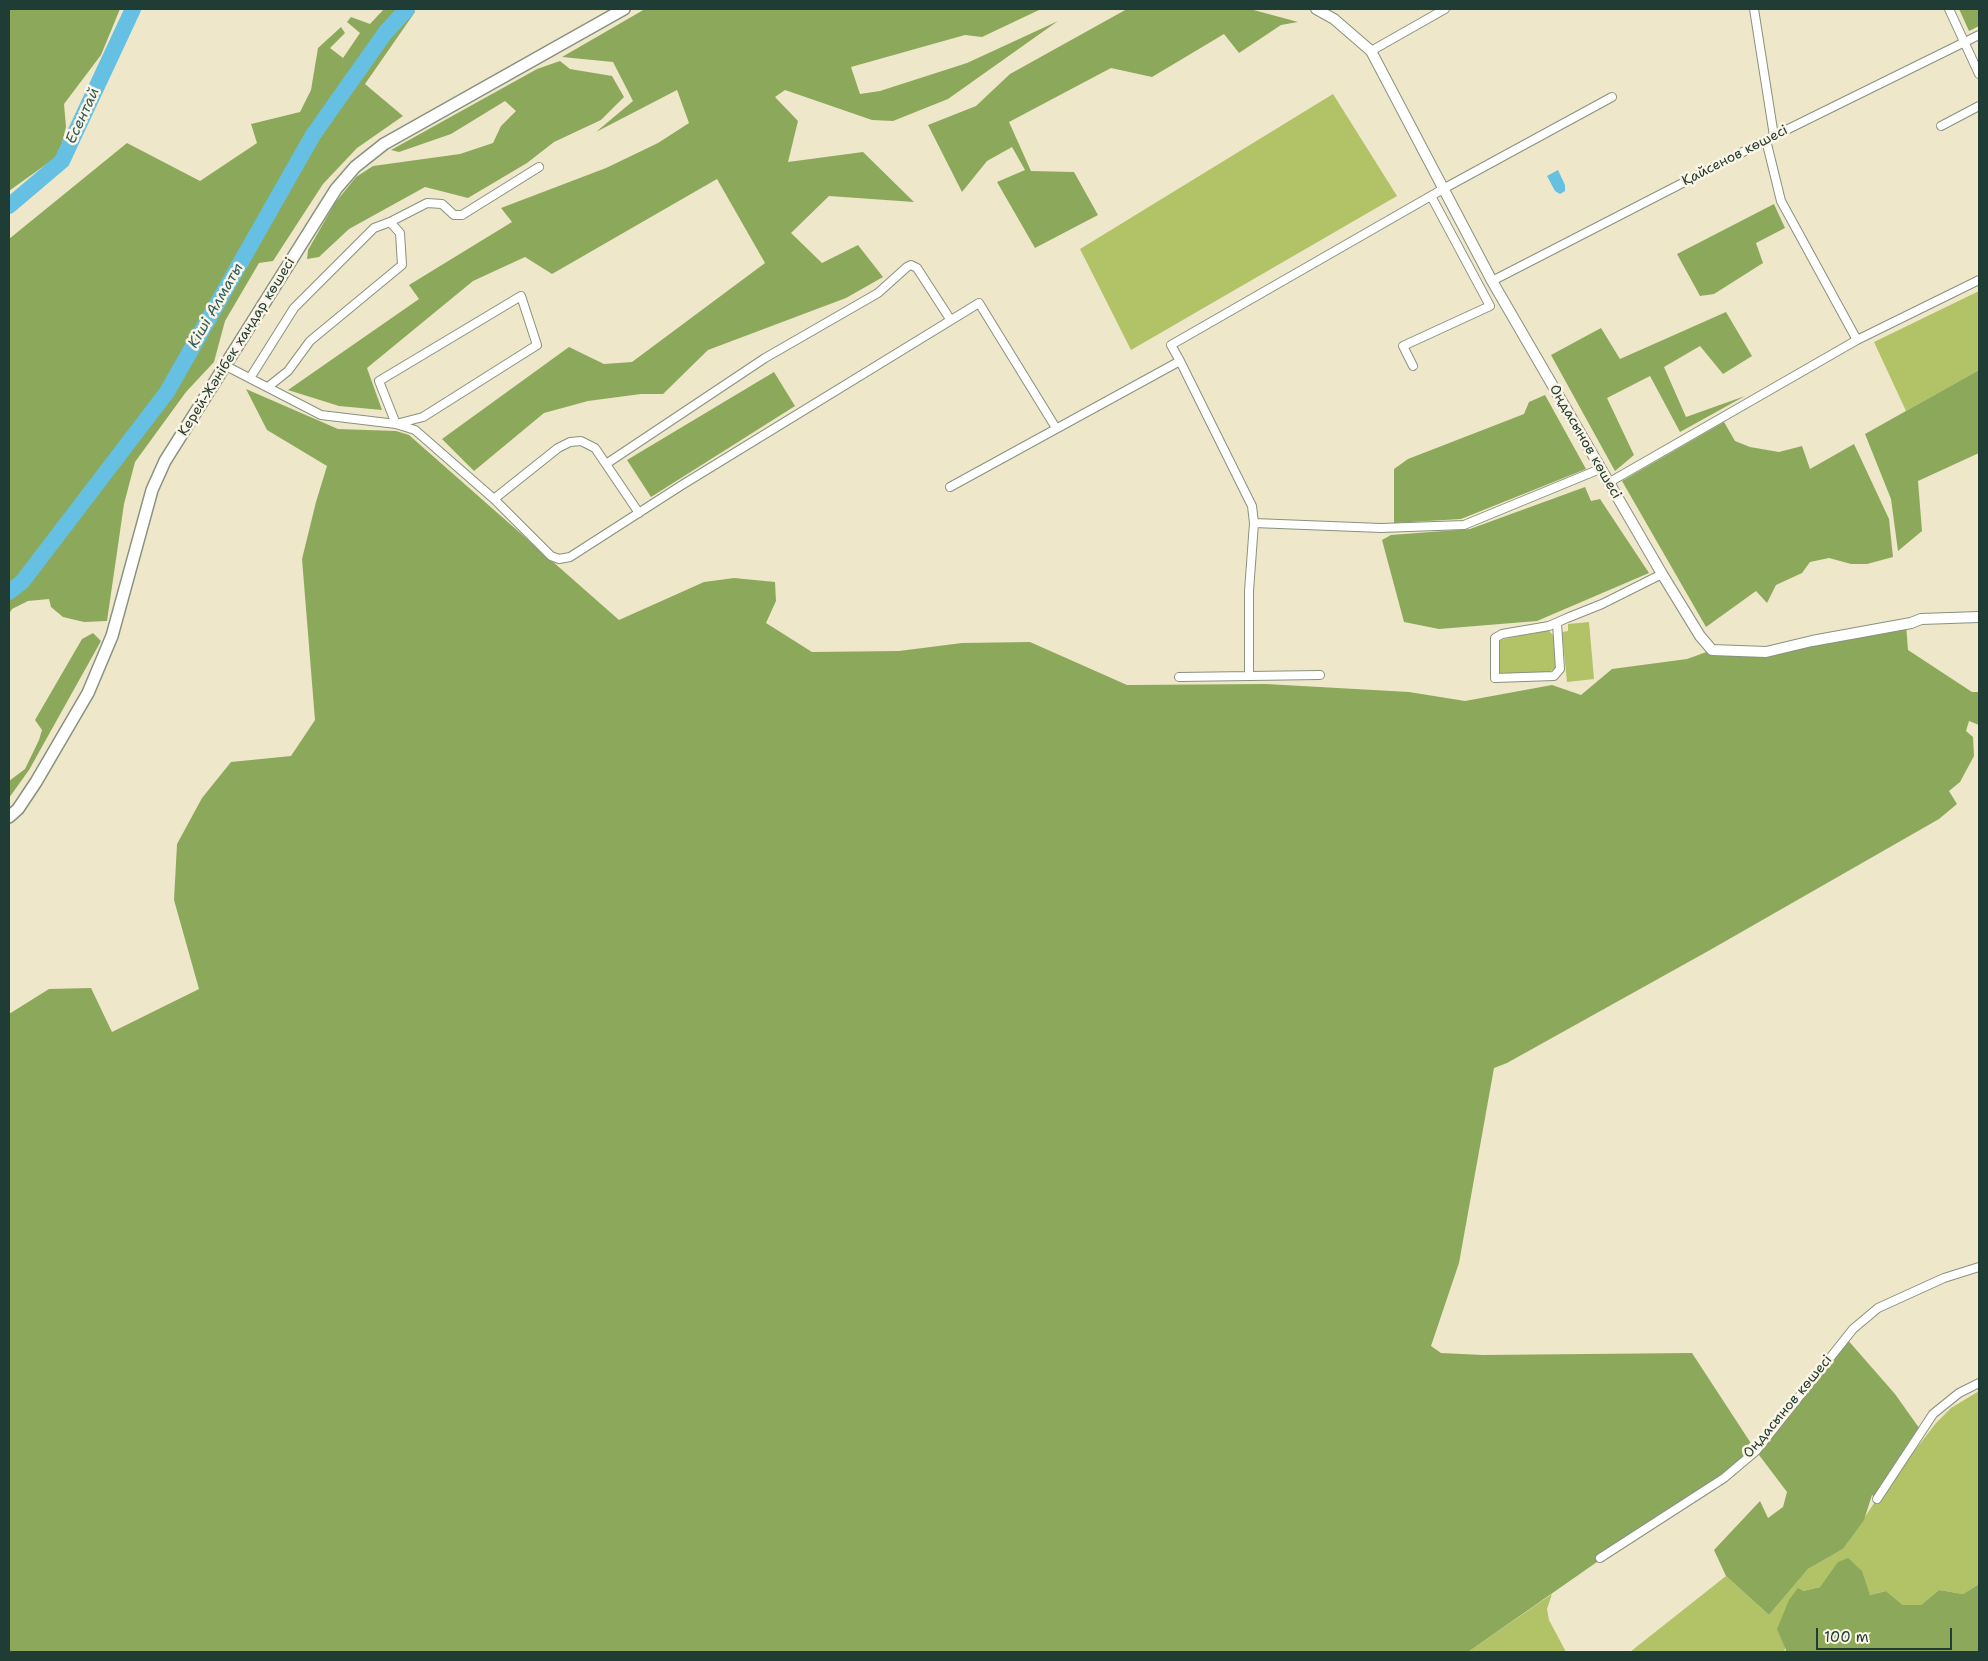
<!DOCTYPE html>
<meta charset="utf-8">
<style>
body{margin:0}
#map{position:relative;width:1988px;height:1661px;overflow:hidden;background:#efe7ca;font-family:"Shantell Sans",sans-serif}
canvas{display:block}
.frame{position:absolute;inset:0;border:10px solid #1f3d34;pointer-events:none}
.scale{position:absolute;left:1816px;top:1628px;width:136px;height:22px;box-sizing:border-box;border:2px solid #1f3d34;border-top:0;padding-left:6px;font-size:15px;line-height:18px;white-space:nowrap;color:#1f3d34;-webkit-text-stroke:4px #fcf5e5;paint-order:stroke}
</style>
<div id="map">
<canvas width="1988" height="1661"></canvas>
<div class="frame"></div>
<div class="scale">100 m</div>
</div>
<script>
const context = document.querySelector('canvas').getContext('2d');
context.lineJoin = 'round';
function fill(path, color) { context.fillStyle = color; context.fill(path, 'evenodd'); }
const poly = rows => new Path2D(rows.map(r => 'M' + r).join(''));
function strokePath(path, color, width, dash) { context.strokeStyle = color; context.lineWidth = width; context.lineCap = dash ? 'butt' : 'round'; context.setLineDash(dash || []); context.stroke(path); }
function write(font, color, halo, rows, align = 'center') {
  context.font = font + ' "Shantell Sans",sans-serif'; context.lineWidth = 5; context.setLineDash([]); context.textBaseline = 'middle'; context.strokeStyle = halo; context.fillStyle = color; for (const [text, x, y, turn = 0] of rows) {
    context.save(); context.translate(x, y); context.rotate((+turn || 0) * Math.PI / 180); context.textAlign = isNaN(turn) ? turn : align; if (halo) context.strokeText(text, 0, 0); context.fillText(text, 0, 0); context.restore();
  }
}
fill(poly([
 [1333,94,1397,196,1131,350,1080,249],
 [1979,291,1979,370,1906,411,1874,342],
 [1589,622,1594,679,1567,682,1562,632,1568,631,1568,624],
 [1548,630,1554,636,1556,667,1548,673,1500,674,1498,646,1500,640],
 [1979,1391,1979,1584,1963,1594,1939,1590,1921,1605,1903,1605,1886,1591,1870,1595,1868,1591,1828,1577,1820,1587,1803,1591,1784,1652,1630,1652,1726,1576,1769,1615,1808,1569,1843,1549,1877,1499,1936,1423,1951,1408],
 [1552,1594,1547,1609,1549,1620,1566,1652,1468,1652]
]), '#b1c366');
fill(poly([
 [9,9,120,9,101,55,64,104,66,127,59,155,9,191],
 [384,9,413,9,415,12,365,84,403,116,357,148,323,184,273,261,259,263,225,321,214,362,186,392,135,462,124,504,107,621,84,622,63,617,51,607,49,599,28,601,12,609,9,614,9,239,127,143,200,181,257,143,251,124,300,112,311,90,318,48,341,27,345,33,330,48,343,58,360,33,347,22,351,17,370,24],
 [645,9,1039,10,982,37,965,35,851,67,860,94,880,91,967,63,1058,21,948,99,893,121,872,120,785,90,775,97,798,121,788,162,863,152,914,202,829,196,791,233,822,263,858,245,883,277,846,298,708,350,663,394,641,394,588,401,544,413,474,471,442,439,569,347,604,364,632,362,765,263,717,179,552,274,525,257,473,281,367,368,382,410,339,406,288,390,419,299,409,285,512,222,501,208,606,168,658,143,689,123,677,90,596,132,633,101,613,62,562,57],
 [1127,9,1250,9,1298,22,1281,25,1239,53,1224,34,1152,77,1111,68,1009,122,1031,171,1074,172,1098,215,1035,248,997,182,1025,170,1012,147,987,161,962,192,928,125,976,106,1010,74],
 [1959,9,1979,9,1979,26,1969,31],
 [560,61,570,69,612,76,624,97,601,120,554,142,527,163,468,198,425,187,349,229,319,257,307,259,308,250,335,203,356,177,373,166,460,154,493,143,501,126,516,111,505,101,451,134,399,152,391,150,537,69],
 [1774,204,1785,228,1756,243,1763,263,1714,294,1700,296,1677,254],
 [1726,312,1752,356,1723,374,1700,346,1664,367,1686,417,1745,396,1680,432,1650,376,1607,398,1634,455,1615,471,1551,355,1601,328,1620,359],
 [1979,370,1979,453,1918,481,1922,531,1898,551,1891,499,1865,434],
 [774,372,795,406,651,497,627,460],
 [246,389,338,429,396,431,409,435,619,620,704,582,734,578,775,582,776,601,766,623,812,652,899,651,962,643,1030,642,1127,685,1266,684,1409,692,1465,701,1552,685,1581,695,1612,669,1687,659,1712,650,1766,652,1906,624,1908,650,1972,692,1979,692,1979,725,1969,721,1966,731,1973,737,1974,756,1960,782,1949,791,1957,804,1939,819,1710,950,1507,1063,1494,1068,1459,1263,1431,1346,1441,1353,1483,1355,1692,1353,1756,1451,1793,1412,1826,1363,1846,1338,1895,1394,1922,1432,1877,1499,1872,1495,1864,1520,1843,1549,1808,1569,1769,1615,1726,1576,1714,1550,1760,1501,1768,1518,1783,1507,1787,1492,1756,1451,1468,1652,9,1652,9,1014,49,989,91,988,112,1032,199,989,174,900,177,844,202,798,231,762,291,756,315,720,302,559,316,502,327,466,267,430],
 [1545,395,1586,469,1461,519,1394,523,1394,469,1408,459,1524,414,1529,402],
 [1724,422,1735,441,1750,447,1779,452,1802,446,1810,469,1854,444,1889,519,1893,557,1867,564,1851,564,1829,558,1810,562,1802,573,1776,585,1767,603,1756,591,1706,627,1622,481],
 [1585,487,1591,501,1600,499,1649,573,1537,621,1439,629,1404,622,1382,540,1391,535,1470,529],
 [93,633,101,641,29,770,9,798,9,781,25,769,39,740,42,730,35,720,82,639],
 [1848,1558,1862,1571,1870,1595,1886,1591,1903,1605,1921,1605,1939,1590,1963,1594,1979,1584,1979,1652,1784,1652,1786,1650,1777,1629,1789,1600,1798,1588,1803,1591,1820,1587,1838,1562]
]), '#8ca95b');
fill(poly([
 [1558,170,1565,185,1565,191,1560,194,1555,191,1547,176]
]), '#65c0e3');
strokePath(poly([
 [9,206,62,161,133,9],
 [9,592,22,582,167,392,313,135,385,33,407,9]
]), '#65c0e3', 16);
const minor = poly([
 [1754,9,1774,136],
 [1949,9,1979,74],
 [1371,51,1445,9],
 [1941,126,1979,106],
 [1766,140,1781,201,1857,340],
 [1492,281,1774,136,1979,35],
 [521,296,537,345,423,417,396,424,379,381,521,296],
 [1180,361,1252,506,1254,523,1249,591,1249,675],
 [226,366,321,415,396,424,415,430,494,499,551,556,559,559,570,557,682,485,979,303,1056,428],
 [1413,366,1403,346,1490,306,1431,196],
 [250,378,294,308,374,228,390,222,427,203,442,204,454,215,462,215,539,167],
 [268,387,288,371,310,341,402,265,400,233,390,222],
 [606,464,765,358,878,293,907,267,911,265,917,268,950,319],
 [1608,483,1857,340,1979,280],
 [950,487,1180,361,1171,345,1443,189,1612,97],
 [494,499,558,448,570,442,581,441,595,448,639,513],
 [1254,523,1381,528,1464,525,1600,469],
 [1557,623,1560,669,1554,676,1495,678,1495,638,1502,634,1549,626,1567,618,1602,604,1662,574],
 [1179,677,1320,675],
 [1877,1499,1933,1414,1959,1393,1979,1383],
 [1600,1558,1724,1478,1756,1451,1853,1329,1878,1308,1944,1278,1979,1267]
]);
const tertiary = poly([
 [1316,9,1334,19,1371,51,1492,281,1662,574,1700,636,1712,650,1766,652,1812,641,1911,623,1921,619,1979,617]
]);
const secondary = poly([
 [9,817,18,809,36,782,88,693,112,636,152,490,165,461,336,189,355,167,384,144,624,9]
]);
strokePath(minor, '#87927f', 10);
strokePath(tertiary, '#87927f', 12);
strokePath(secondary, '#87927f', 14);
strokePath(minor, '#fff', 8);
strokePath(tertiary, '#fff', 10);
strokePath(secondary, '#fff', 11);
write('14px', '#1f3d34', '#fcf5e5', [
 ["Қайсенов көшесі",1735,156,-27],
 ["Керей-Жәнібек хандар көшесі",237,347,-58],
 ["Оңдасынов көшесі",1585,442,60],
 ["Оңдасынов көшесі",1788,1407,-50]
]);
write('italic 15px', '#305e60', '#fcf5e5', [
 ["Есентай",83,116,-65],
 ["Кіші Алматы",216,306,-60]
]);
</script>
